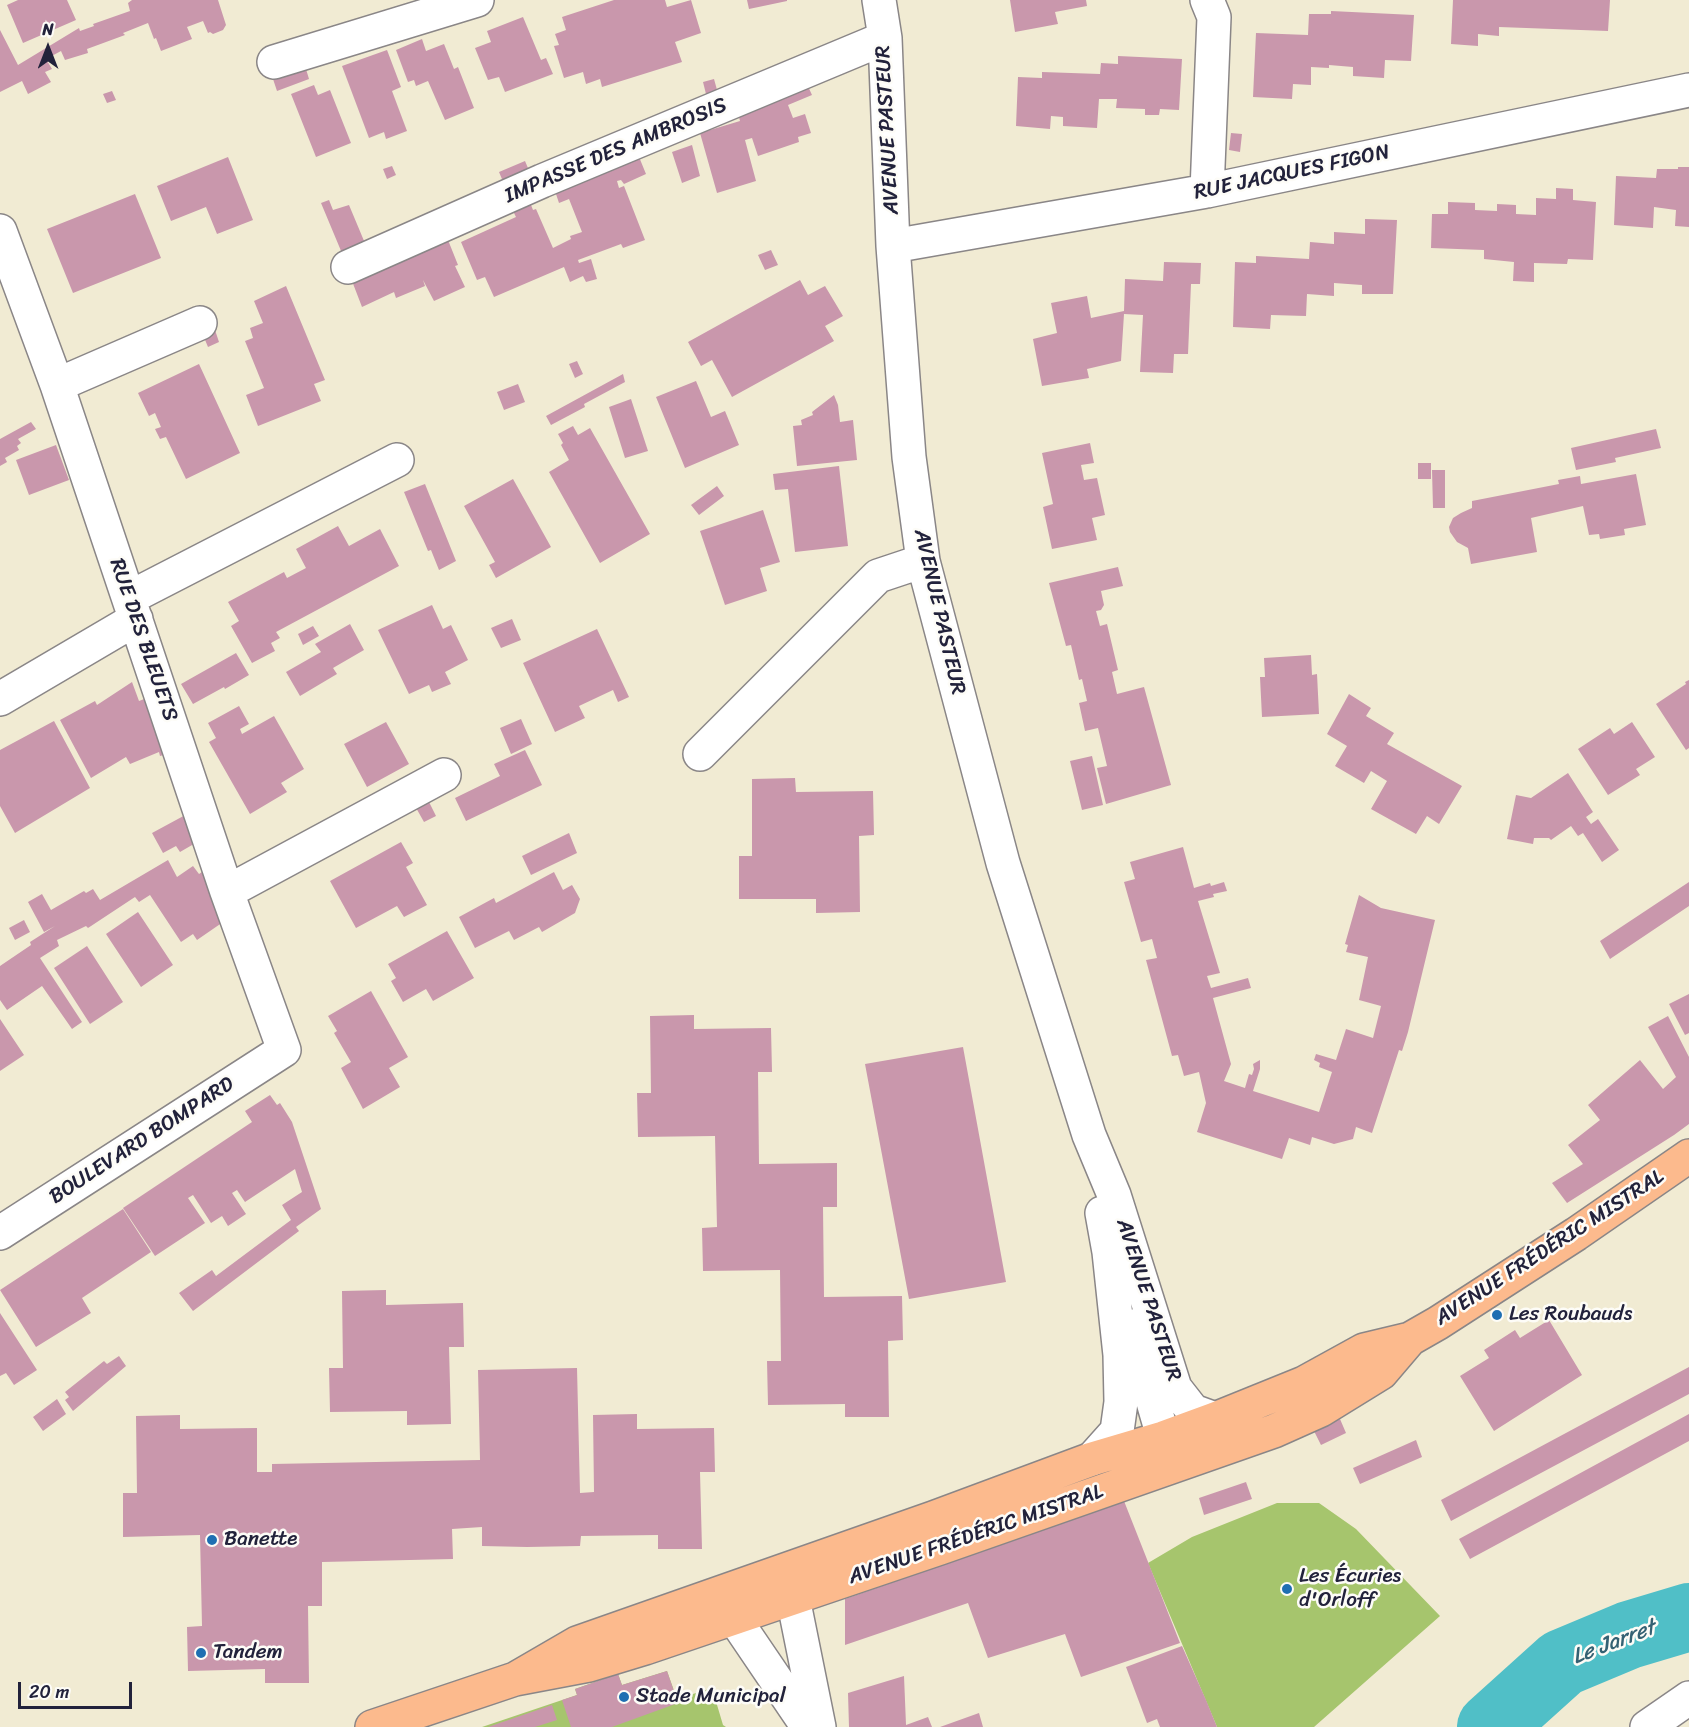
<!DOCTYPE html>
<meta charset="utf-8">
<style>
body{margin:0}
#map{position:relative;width:1689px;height:1727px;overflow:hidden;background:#f1ebd3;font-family:Sriracha,sans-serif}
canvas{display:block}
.north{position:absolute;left:18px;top:18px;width:60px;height:60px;-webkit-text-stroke:4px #fdfcf7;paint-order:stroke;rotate:0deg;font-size:16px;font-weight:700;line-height:24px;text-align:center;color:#22223b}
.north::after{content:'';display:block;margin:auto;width:21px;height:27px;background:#22223b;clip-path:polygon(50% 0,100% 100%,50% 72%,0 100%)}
.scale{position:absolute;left:18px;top:1682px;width:114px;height:27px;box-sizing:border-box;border:3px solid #22223b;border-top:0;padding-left:8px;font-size:18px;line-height:21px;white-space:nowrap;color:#22223b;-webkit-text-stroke:4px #fdfcf7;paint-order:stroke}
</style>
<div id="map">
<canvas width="1689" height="1727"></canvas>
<div class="north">N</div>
<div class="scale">20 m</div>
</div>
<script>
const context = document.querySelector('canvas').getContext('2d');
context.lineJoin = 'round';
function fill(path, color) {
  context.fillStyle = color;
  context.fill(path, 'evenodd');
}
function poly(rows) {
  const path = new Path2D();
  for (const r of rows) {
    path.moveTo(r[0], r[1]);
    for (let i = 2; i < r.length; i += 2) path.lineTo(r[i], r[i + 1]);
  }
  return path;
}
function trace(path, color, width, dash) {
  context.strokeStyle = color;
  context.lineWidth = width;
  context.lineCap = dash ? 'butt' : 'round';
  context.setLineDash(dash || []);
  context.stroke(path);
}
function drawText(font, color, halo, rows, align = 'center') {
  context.font = font + ' Sriracha,sans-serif';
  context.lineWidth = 5;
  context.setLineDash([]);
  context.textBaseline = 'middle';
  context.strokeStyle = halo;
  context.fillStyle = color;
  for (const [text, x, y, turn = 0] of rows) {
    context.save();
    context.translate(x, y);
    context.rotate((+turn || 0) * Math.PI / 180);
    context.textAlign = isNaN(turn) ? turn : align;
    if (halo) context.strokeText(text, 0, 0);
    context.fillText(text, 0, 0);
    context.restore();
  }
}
fill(poly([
 [1277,1503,1319,1503,1356,1529,1440,1616,1314,1727,1217,1727,1148,1563,1192,1537],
 [667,1671,677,1699,712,1688,723,1725,726,1727,482,1727,577,1695,575,1689,618,1674,622,1685]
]), '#a6c56d');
trace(poly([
 [1491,1727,1562,1663,1629,1635,1689,1617]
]), '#50bfc7', 68);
fill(poly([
 [18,0,67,0,76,20,23,43,7,5],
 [132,0,218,0,226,25,223,30,213,34,210,32,208,33,203,21,187,27,192,39,161,51,156,38,154,39,148,23,123,33,125,35,87,49,88,53,65,60,61,51,46,59,52,69,45,72,51,82,28,94,22,81,0,92,0,30,18,65,79,28,80,31,94,26,93,24,130,11,128,3],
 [614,0,665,0,667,7,691,0,701,33,675,42,682,62,602,87,600,79,586,84,583,72,564,78,554,46,559,45,555,34,566,30,562,17],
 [747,0,787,0,787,1,749,9],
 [1010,0,1086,0,1087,6,1055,12,1058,24,1015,32],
 [1453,0,1610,0,1608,31,1499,27,1499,36,1478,34,1478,46,1451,44],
 [1331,11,1414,15,1411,61,1385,60,1384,78,1353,76,1353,67,1329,65,1329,68,1311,67,1311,85,1293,84,1292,99,1253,97,1256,33,1308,35,1309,14,1331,14],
 [523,17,541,60,546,58,553,74,505,92,499,77,488,80,475,48,491,42,487,31],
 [422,39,426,51,444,44,454,69,458,67,474,108,445,120,428,81,416,86,414,80,408,82,396,50],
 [387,50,401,87,392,91,407,131,386,139,384,132,369,138,342,66],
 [1118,56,1182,59,1179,110,1160,109,1159,115,1145,115,1145,109,1116,108,1117,99,1099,99,1097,128,1063,126,1063,117,1051,116,1050,129,1016,126,1018,77,1042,78,1042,72,1100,74,1101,63,1118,64],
 [306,69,309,79,277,91,273,79],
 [714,79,719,97,707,98,703,82],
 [806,82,812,95,788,105,793,118,805,114,811,133,798,137,799,142,758,156,752,138,745,140,756,181,717,193,700,133,740,121,737,110],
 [314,85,318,95,330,90,351,143,316,157,291,94],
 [112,91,116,100,107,103,103,94],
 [1231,133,1242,134,1240,152,1229,150],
 [692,145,700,176,682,183,672,152],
 [637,152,646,174,624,184,621,180,617,181,619,188,624,186,645,240,623,248,621,244,578,260,579,263,591,259,597,279,586,282,583,276,570,282,564,267,494,297,485,277,477,280,461,242,516,217,511,207,529,200,533,210,536,209,553,248,571,239,570,236,582,232,569,199,559,203,554,188],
 [228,157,253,220,217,234,206,207,171,221,157,186],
 [525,161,533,180,507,191,499,172],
 [392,166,396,175,387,179,383,169],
 [1678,167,1689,167,1689,227,1675,226,1676,210,1654,207,1653,228,1614,225,1616,176,1656,178,1657,169,1678,169],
 [1556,188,1573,189,1573,200,1596,202,1593,260,1568,259,1567,264,1534,263,1534,282,1513,281,1514,262,1484,259,1484,250,1431,248,1432,214,1448,214,1448,202,1475,203,1475,210,1497,211,1497,204,1516,205,1516,214,1536,215,1536,198,1556,199],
 [135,194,161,258,73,293,47,229],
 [329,200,333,210,349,205,367,248,344,258,321,203],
 [1365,219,1397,220,1393,294,1362,294,1362,285,1334,283,1334,296,1307,294,1306,316,1271,315,1270,329,1233,327,1235,262,1256,263,1256,256,1309,259,1310,242,1334,244,1334,232,1365,234],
 [448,240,458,265,455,266,465,287,434,301,423,280,425,286,396,298,394,292,362,307,352,281],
 [771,250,778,265,765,270,758,255],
 [1164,262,1201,263,1200,284,1191,284,1188,354,1174,354,1173,373,1140,372,1143,315,1124,314,1121,361,1087,369,1089,378,1042,386,1033,339,1057,333,1051,303,1087,296,1091,318,1124,311,1125,279,1163,281],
 [800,280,808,295,825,286,843,316,825,326,834,341,732,397,712,360,701,366,688,342],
 [286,286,325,380,314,384,321,401,258,426,246,395,264,388,245,341,253,338,250,328,263,323,254,301],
 [215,330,219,342,208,347,203,335],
 [577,361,583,374,575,378,569,364],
 [199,364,240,453,186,479,166,437,160,439,155,429,161,427,155,413,149,416,138,393],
 [623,374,625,382,584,404,585,407,551,425,546,416],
 [696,381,711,417,725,411,739,445,685,468,656,397],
 [518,384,525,402,504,410,497,392],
 [834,395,838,405,840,422,853,420,857,460,797,466,793,426,802,425,801,420,813,415,812,412],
 [631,399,648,451,625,458,609,407],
 [31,422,36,429,18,439,21,443,17,446,19,450,5,458,7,462,0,466,0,439],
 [573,426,578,435,590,428,650,534,600,563,549,472,569,460,561,445,563,443,558,434],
 [1656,429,1661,448,1615,458,1616,462,1576,470,1571,448],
 [1090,443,1094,463,1081,465,1084,480,1097,478,1105,515,1092,518,1097,540,1052,549,1043,507,1053,504,1042,453],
 [56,445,69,480,29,495,16,460],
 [1418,463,1431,463,1431,479,1418,479],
 [839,466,848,546,795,552,788,489,775,490,773,474],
 [1432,470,1445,470,1445,508,1433,508],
 [1636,474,1646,525,1624,529,1625,535,1600,539,1599,534,1589,535,1583,506,1531,518,1537,552,1471,564,1468,548,1457,542,1450,532,1449,527,1453,518,1461,513,1472,508,1472,501,1559,484,1558,480,1580,476,1581,484],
 [513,479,551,547,496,578,489,565,495,562,464,506],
 [425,484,456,561,439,570,431,550,428,551,404,492],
 [717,486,724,496,699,515,691,505],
 [763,510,780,562,760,568,767,591,725,605,700,531],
 [338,526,349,546,380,529,399,566,276,632,280,638,271,643,275,651,252,663,231,626,239,621,228,602,284,572,287,578,306,568,296,549],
 [1118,567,1123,586,1101,591,1104,605,1101,610,1096,611,1100,626,1107,624,1118,670,1112,672,1117,694,1144,687,1171,785,1106,804,1097,768,1107,766,1098,728,1085,731,1079,703,1087,701,1082,679,1079,680,1071,645,1066,646,1049,583],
 [432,605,443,629,451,625,468,660,445,672,451,684,432,692,429,685,409,694,378,630],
 [512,619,521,640,501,648,491,628],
 [350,624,364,650,333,668,337,674,300,696,286,672,321,652,315,644],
 [313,626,319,636,303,645,298,634],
 [597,629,629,697,618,702,613,690,579,706,585,718,555,732,523,663],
 [236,653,249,675,225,689,224,687,193,704,181,684],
 [1311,655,1312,675,1317,674,1319,714,1262,717,1260,677,1265,677,1264,658],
 [1689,680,1689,748,1686,750,1656,704,1686,684,1685,682],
 [132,682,139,701,147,698,167,754,160,756,159,752,130,764,126,757,91,778,60,720,95,701,97,705],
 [1349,694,1371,708,1366,716,1394,733,1387,744,1462,786,1439,824,1427,816,1416,834,1371,809,1387,781,1371,771,1364,783,1335,766,1347,746,1327,734],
 [239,706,249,724,240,729,242,734,274,716,304,769,281,783,287,792,250,814,209,742,216,738,208,723],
 [521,719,532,744,511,754,500,728],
 [54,721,90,788,15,833,0,806,0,750],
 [386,722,409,764,367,787,344,744],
 [1632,722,1655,757,1636,769,1640,775,1608,795,1578,749,1610,728,1614,734],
 [525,750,542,785,466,821,455,798,500,776,494,764],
 [1092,756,1103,805,1082,810,1070,761],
 [1568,773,1593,812,1586,817,1591,824,1598,819,1619,850,1602,862,1583,833,1578,836,1571,826,1551,840,1549,838,1534,838,1533,844,1507,839,1516,795,1531,798],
 [795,778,796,792,873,791,874,835,859,836,860,912,816,913,816,899,739,899,739,856,752,856,752,779],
 [428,800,436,816,424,822,415,806],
 [189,813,199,841,180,852,176,846,163,853,152,833],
 [569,833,577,853,531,875,522,856],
 [401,842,413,863,406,867,427,905,404,917,397,906,356,928,330,881],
 [1183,847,1194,888,1210,883,1211,886,1224,882,1227,891,1213,894,1214,897,1198,901,1220,973,1207,976,1211,988,1248,978,1251,988,1213,998,1231,1064,1224,1081,1245,1088,1249,1074,1252,1075,1254,1069,1253,1064,1260,1060,1260,1069,1253,1091,1319,1112,1332,1072,1319,1067,1320,1063,1314,1060,1316,1054,1336,1060,1346,1029,1373,1038,1381,1006,1359,1000,1368,957,1346,952,1348,945,1345,944,1359,895,1381,908,1435,920,1408,1032,1402,1051,1399,1050,1372,1133,1356,1127,1353,1139,1334,1144,1312,1137,1310,1145,1289,1138,1282,1159,1197,1132,1206,1103,1199,1072,1184,1076,1178,1055,1172,1056,1146,960,1157,958,1152,939,1141,942,1124,882,1135,879,1130,862],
 [168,860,177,877,193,866,199,874,208,868,226,920,197,940,193,934,181,942,150,895,139,902,135,897,88,928,86,926,57,940,59,946,40,958,82,1022,72,1029,42,986,7,1010,0,1000,0,966,31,945,30,942,55,926,44,932,28,902,42,894,51,910,84,891,86,893,93,889,100,900],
 [554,872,563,890,572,885,580,899,575,913,542,932,539,927,514,940,509,931,475,948,459,917,494,898,496,903],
 [1689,882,1689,906,1610,959,1600,941],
 [138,912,173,965,141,987,106,934],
 [24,920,30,932,15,940,9,928],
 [447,931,474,978,433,1001,426,989,403,1002,391,981,396,978,388,964],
 [87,946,123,1002,90,1024,54,968],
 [371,991,408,1057,389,1068,400,1087,363,1109,341,1068,351,1062,334,1033,337,1031,328,1016],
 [1689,994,1689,1033,1685,1035,1669,1004],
 [694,1015,694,1029,771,1028,772,1072,758,1072,759,1164,837,1163,837,1207,823,1207,824,1297,902,1296,903,1340,888,1341,889,1417,845,1417,845,1404,768,1405,767,1361,781,1361,780,1270,703,1271,702,1228,717,1227,715,1136,638,1137,637,1093,651,1093,650,1016],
 [1668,1016,1689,1057,1689,1124,1674,1135,1567,1203,1552,1183,1583,1164,1568,1145,1600,1120,1588,1105,1640,1060,1663,1089,1676,1077,1648,1027],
 [0,1019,24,1055,0,1071],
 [963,1047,1006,1282,909,1299,865,1064],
 [270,1095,277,1105,280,1103,292,1122,321,1209,296,1227,299,1231,193,1311,179,1293,212,1270,216,1276,291,1220,282,1205,302,1192,295,1169,245,1202,237,1190,232,1193,246,1214,228,1226,222,1216,211,1223,193,1195,188,1198,205,1223,155,1256,123,1208,252,1122,245,1111],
 [123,1209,151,1252,82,1298,91,1313,36,1347,0,1290],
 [386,1290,386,1305,463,1303,464,1347,449,1347,451,1424,407,1425,407,1411,330,1412,329,1368,343,1368,342,1291],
 [0,1313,37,1370,14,1385,6,1373,0,1376],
 [1549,1320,1582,1375,1494,1431,1460,1376,1489,1358,1484,1350,1515,1330,1520,1338],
 [119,1356,126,1366,73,1411,65,1400,69,1397,65,1392,104,1361,107,1364],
 [1689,1367,1689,1394,1451,1521,1441,1500],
 [577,1368,580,1493,594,1492,593,1415,637,1414,637,1429,714,1428,715,1472,700,1472,702,1549,658,1549,658,1535,581,1536,580,1546,527,1547,482,1546,482,1527,452,1529,453,1559,322,1562,322,1606,308,1606,309,1683,265,1683,265,1669,188,1671,187,1627,202,1626,200,1535,123,1537,123,1493,137,1493,136,1416,180,1415,180,1429,257,1428,257,1472,272,1472,272,1464,480,1460,478,1370],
 [57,1399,66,1414,43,1431,33,1417],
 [1689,1414,1689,1441,1470,1559,1459,1539],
 [1340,1419,1346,1433,1321,1445,1314,1431],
 [1416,1440,1422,1457,1360,1484,1353,1468],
 [1246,1482,1252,1499,1204,1515,1199,1498],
 [1124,1501,1180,1643,1081,1677,1065,1634,988,1658,968,1603,845,1645,845,1599],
 [1182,1646,1206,1700,1217,1727,1160,1727,1157,1719,1147,1723,1126,1667],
 [667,1671,678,1703,612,1727,571,1727,562,1700,577,1695,575,1689,618,1674,622,1685],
 [904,1676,906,1725,928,1717,932,1727,849,1727,848,1693],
 [552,1705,557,1720,535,1727,488,1727],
 [979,1713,983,1727,940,1727]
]), '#c997ac');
const minor = poly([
 [879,0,885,38,893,246,909,457,923,561,1003,863,1089,1135,1114,1195,1175,1388,1193,1411,1215,1419,1221,1439],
 [274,62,477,0],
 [1207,191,1214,17,1207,0],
 [0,231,57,385,227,892,284,1050,0,1233],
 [893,246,1207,191,1689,90],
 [348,267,542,181,885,38],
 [57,385,200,323],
 [129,598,397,460],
 [0,699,136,619],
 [700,754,878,576,923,561],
 [227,892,444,775],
 [1131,1326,1171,1464],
 [1092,1459,1117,1431,1121,1402,1120,1355,1109,1252,1102,1213],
 [785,1571,793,1598,819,1727],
 [719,1594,734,1618,808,1727],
 [1647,1727,1689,1698]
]);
const major = poly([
 [515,1679,577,1643,933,1518,1092,1459,1163,1438,1215,1419,1304,1383,1364,1350,1410,1339,1438,1323,1576,1234,1689,1156],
 [372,1727,515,1679,589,1665,645,1648,940,1548,1274,1431,1321,1410,1381,1373,1410,1339]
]);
trace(minor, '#8a8687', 36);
trace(major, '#8a8687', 36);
trace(minor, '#fff', 33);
trace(major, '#fcba8d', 33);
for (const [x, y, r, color] of [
 [1497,1315,6,"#1f6fb2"],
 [212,1540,6,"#1f6fb2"],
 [1287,1589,6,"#1f6fb2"],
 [201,1653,6,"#1f6fb2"],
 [624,1697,6,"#1f6fb2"]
]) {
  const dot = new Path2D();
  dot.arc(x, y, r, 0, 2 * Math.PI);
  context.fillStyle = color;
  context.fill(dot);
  trace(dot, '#fdfcf7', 2);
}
drawText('21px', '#22223b', '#fdfcf7', [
 ["AVENUE PASTEUR",888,130,-93],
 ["IMPASSE DES AMBROSIS",616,151,-23],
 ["RUE JACQUES FIGON",1292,173,-12],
 ["AVENUE PASTEUR",939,612,77],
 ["RUE DES BLEUETS",143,640,71],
 ["BOULEVARD BOMPARD",142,1141,-33],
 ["AVENUE FRÉDÉRIC MISTRAL",1550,1248,-33],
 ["AVENUE PASTEUR",1148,1300,72],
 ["AVENUE FRÉDÉRIC MISTRAL",976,1535,-19]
]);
drawText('21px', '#22223b', '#fdfcf7', [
 ["Les Roubauds",1509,1315],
 ["Banette",224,1540],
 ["Les Écuries",1299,1577],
 ["d'Orloff",1299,1601],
 ["Tandem",213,1653],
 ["Stade Municipal",636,1697]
], 'left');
drawText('italic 22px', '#346173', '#fdfcf7', [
 ["Le Jarret",1614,1643,-21]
]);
</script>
